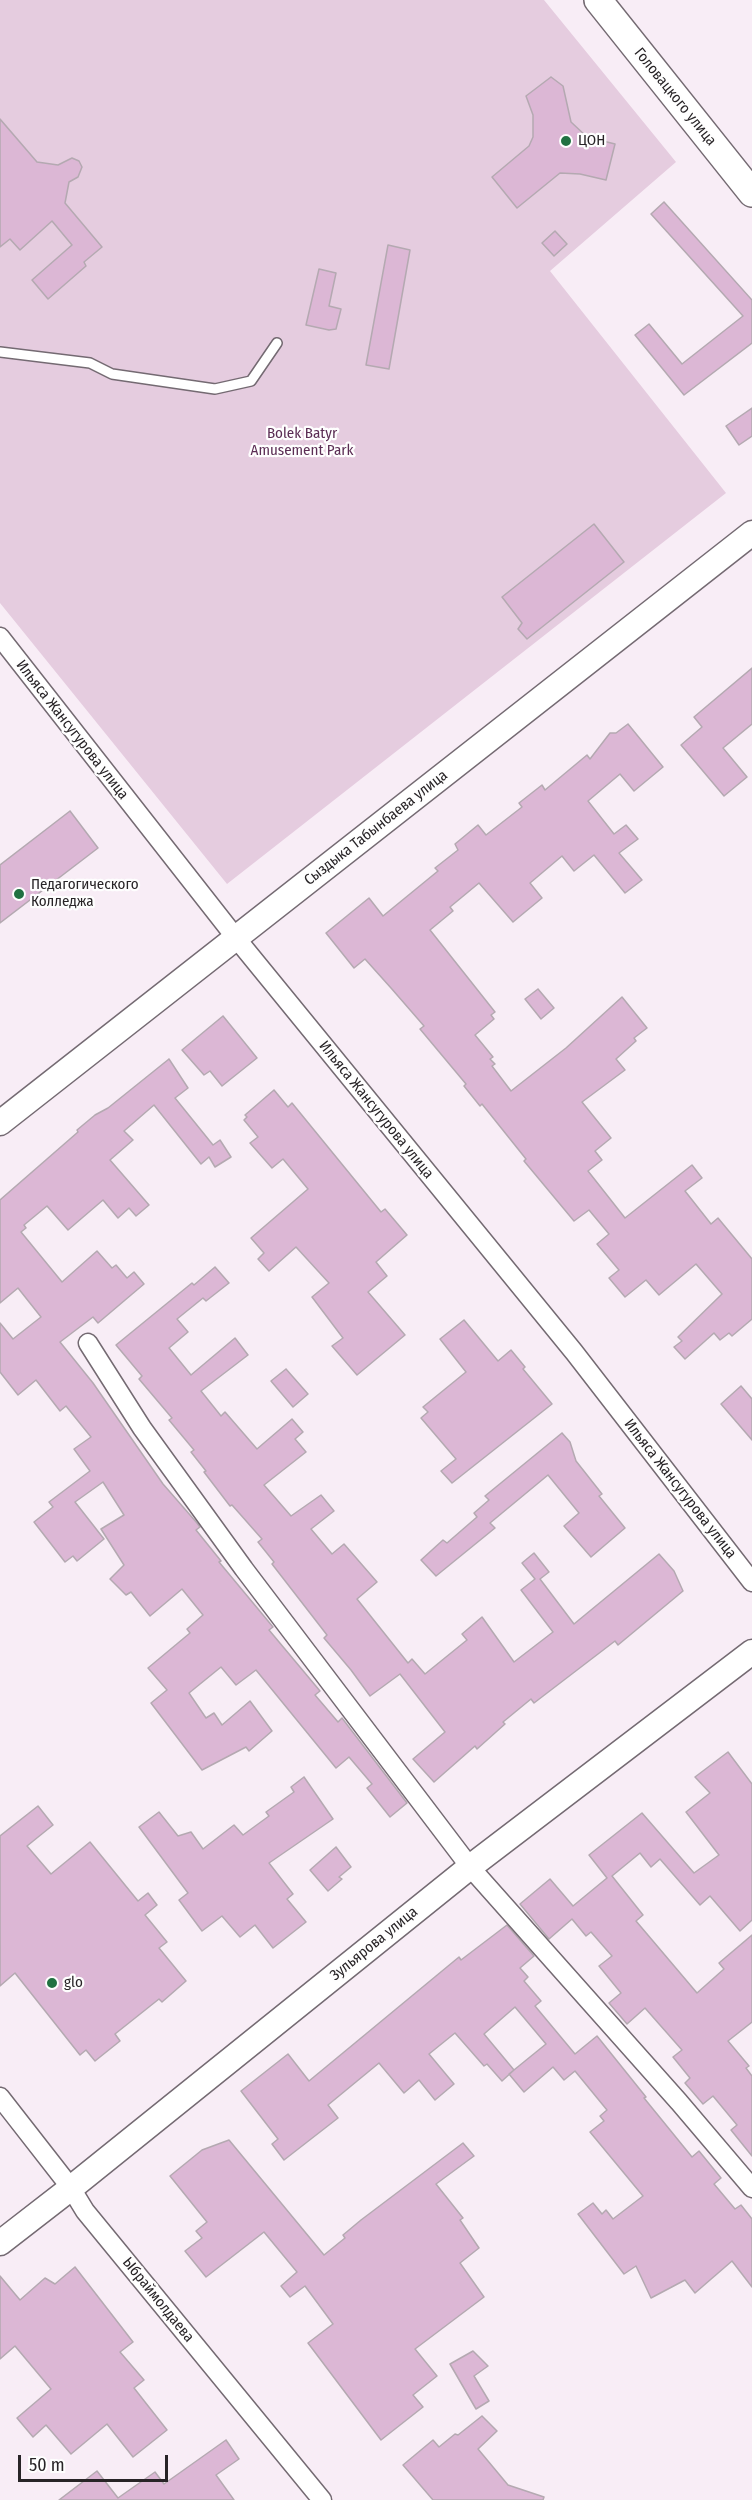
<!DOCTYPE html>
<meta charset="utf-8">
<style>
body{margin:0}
#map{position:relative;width:752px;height:2500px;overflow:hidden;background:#f8edf6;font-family:"Fira Sans Condensed",sans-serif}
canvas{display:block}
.scale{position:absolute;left:18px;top:2455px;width:150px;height:27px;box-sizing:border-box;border:3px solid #282427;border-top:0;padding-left:8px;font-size:18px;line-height:21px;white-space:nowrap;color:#282427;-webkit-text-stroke:4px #fefefe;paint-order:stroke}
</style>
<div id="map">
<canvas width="752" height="2500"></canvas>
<div class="scale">50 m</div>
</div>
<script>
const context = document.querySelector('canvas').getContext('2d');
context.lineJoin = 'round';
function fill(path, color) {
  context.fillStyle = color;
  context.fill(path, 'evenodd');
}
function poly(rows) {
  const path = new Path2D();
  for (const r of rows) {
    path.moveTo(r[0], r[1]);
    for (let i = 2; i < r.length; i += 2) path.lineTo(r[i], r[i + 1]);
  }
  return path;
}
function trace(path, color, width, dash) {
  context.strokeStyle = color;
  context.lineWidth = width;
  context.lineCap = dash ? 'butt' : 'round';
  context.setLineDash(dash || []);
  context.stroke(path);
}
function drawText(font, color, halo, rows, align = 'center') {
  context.font = font + ' "Fira Sans Condensed",sans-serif';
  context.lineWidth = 4.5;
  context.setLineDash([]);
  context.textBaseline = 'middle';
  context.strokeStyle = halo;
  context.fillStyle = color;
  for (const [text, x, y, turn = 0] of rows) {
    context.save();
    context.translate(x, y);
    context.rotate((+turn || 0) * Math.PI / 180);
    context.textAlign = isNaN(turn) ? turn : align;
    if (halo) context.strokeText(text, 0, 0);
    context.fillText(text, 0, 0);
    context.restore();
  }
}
fill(poly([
 [0,0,544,0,676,162,550,271,726,493,227,884,0,603]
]), '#e5ccdf');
const building = poly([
 [551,77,563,86,571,122,587,137,615,144,606,180,580,174,560,173,517,208,492,177,529,146,533,137,533,115,526,96,551,77],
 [0,119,37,162,58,165,72,158,79,161,82,167,78,177,69,182,65,203,102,247,84,262,86,266,48,299,32,280,72,245,52,221,20,250,10,239,0,247,0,119],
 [664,202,752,300,752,343,684,395,635,335,649,324,682,364,743,316,651,214,664,202],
 [555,231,567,244,554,256,542,243,555,231],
 [388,245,410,250,389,369,366,365,388,245],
 [319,269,336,273,329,306,341,309,336,329,329,330,306,325,319,269],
 [752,408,752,436,739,445,726,426,752,408],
 [594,524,624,562,527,639,518,629,522,623,502,597,594,524],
 [752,668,752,724,723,748,747,777,724,796,681,745,702,727,694,717,752,668],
 [628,724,663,767,634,791,620,774,588,801,614,834,626,825,638,839,619,853,642,880,625,893,594,855,574,871,562,856,530,883,542,898,513,922,479,883,450,907,453,911,430,930,495,1012,491,1015,494,1019,475,1035,493,1057,490,1059,495,1064,492,1066,511,1091,566,1048,622,997,647,1028,634,1038,636,1041,616,1059,625,1070,582,1102,611,1138,595,1151,602,1160,588,1171,625,1218,692,1165,702,1178,685,1191,711,1224,718,1218,752,1259,752,1319,732,1336,729,1333,720,1340,714,1333,685,1359,674,1347,682,1341,678,1337,722,1294,696,1264,659,1295,646,1280,625,1297,609,1278,619,1270,597,1244,609,1234,589,1210,574,1221,524,1161,526,1159,482,1104,480,1106,464,1086,466,1084,420,1029,424,1026,391,988,365,959,354,968,326,933,369,898,383,916,438,871,435,868,458,850,455,844,478,825,486,835,522,807,519,803,542,785,545,790,587,755,590,759,610,733,616,733,628,724],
 [70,811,98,848,0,923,0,865,70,811],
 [538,989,554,1008,541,1019,525,999,538,989],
 [223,1016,257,1058,222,1086,210,1071,204,1075,182,1050,223,1016],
 [169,1059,188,1088,175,1098,213,1145,220,1140,231,1157,215,1167,209,1157,201,1164,154,1105,124,1131,133,1140,110,1160,149,1205,136,1216,129,1208,118,1218,103,1200,68,1230,47,1206,24,1225,26,1228,21,1232,62,1282,97,1251,112,1268,116,1265,127,1278,134,1272,144,1284,98,1323,93,1317,60,1342,93,1383,163,1484,197,1523,200,1527,196,1530,221,1561,219,1562,273,1627,269,1630,320,1691,315,1695,338,1722,342,1718,407,1803,390,1817,367,1788,372,1784,349,1757,336,1768,256,1670,236,1685,221,1667,189,1693,206,1718,214,1713,222,1725,250,1701,272,1731,249,1751,246,1747,202,1770,151,1703,167,1690,148,1668,190,1633,187,1629,203,1615,182,1589,150,1616,131,1592,126,1595,110,1579,124,1565,101,1529,124,1515,103,1482,75,1502,104,1539,77,1561,73,1556,65,1562,34,1522,53,1507,49,1502,90,1471,74,1449,91,1437,66,1406,60,1411,36,1380,18,1395,0,1372,0,1323,13,1339,41,1317,18,1288,0,1303,0,1200,78,1132,77,1130,95,1115,108,1108,169,1059],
 [274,1090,288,1107,292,1103,381,1212,385,1209,407,1235,376,1262,387,1276,368,1292,405,1335,357,1375,332,1346,343,1338,312,1297,329,1283,296,1247,269,1271,258,1259,264,1253,251,1238,308,1189,283,1159,272,1168,250,1143,258,1137,244,1120,247,1117,245,1115,274,1090],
 [215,1267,229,1283,206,1301,203,1298,177,1319,188,1332,169,1348,191,1375,235,1338,248,1355,201,1391,221,1416,225,1412,257,1449,292,1419,303,1432,295,1439,306,1452,264,1485,291,1516,321,1495,334,1511,311,1529,332,1554,344,1544,377,1582,357,1599,408,1663,412,1659,425,1674,467,1640,462,1634,482,1617,514,1662,553,1632,521,1590,535,1579,522,1563,534,1553,549,1572,540,1579,574,1624,659,1554,674,1571,683,1591,618,1645,615,1641,534,1703,531,1699,503,1722,505,1724,477,1749,475,1746,434,1782,413,1759,445,1732,400,1674,370,1696,351,1670,324,1638,327,1635,272,1564,274,1562,258,1542,262,1539,232,1505,230,1506,204,1472,206,1471,191,1452,194,1450,169,1420,172,1418,139,1379,142,1376,116,1345,192,1283,194,1285,215,1267],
 [464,1320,498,1361,511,1350,525,1367,523,1369,552,1404,452,1483,441,1471,456,1459,421,1418,428,1412,423,1407,466,1372,440,1339,464,1320],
 [286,1369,308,1394,293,1407,271,1381,286,1369],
 [741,1386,752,1399,752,1440,721,1404,741,1386],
 [562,1433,570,1442,576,1461,602,1494,599,1496,625,1528,591,1557,564,1526,579,1513,548,1475,490,1523,495,1528,436,1576,421,1560,443,1540,447,1543,477,1517,474,1513,489,1500,485,1496,562,1433],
 [728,1752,752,1784,752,1920,740,1931,710,1896,700,1905,660,1859,651,1867,640,1853,612,1876,643,1915,636,1921,697,1993,724,1969,719,1963,752,1935,752,2022,728,2041,749,2066,746,2068,752,2076,752,2156,731,2130,737,2125,713,2096,703,2104,685,2083,690,2078,673,2057,682,2050,645,2008,627,2024,609,2003,621,1993,599,1966,612,1956,591,1932,586,1936,572,1919,549,1939,520,1904,550,1879,573,1906,607,1878,589,1855,642,1813,694,1873,719,1855,686,1812,710,1793,695,1777,728,1752],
 [304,1777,333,1819,269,1863,293,1894,287,1899,306,1922,273,1948,255,1925,240,1937,222,1916,202,1931,179,1900,188,1893,139,1827,159,1812,178,1836,191,1832,203,1849,234,1825,243,1835,269,1816,266,1812,294,1792,291,1787,304,1777],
 [38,1806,53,1825,27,1846,51,1874,90,1842,138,1901,148,1893,157,1905,145,1915,167,1942,159,1948,186,1981,162,2002,159,1999,115,2034,120,2041,95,2061,86,2050,80,2055,15,1973,0,1986,0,1836,38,1806],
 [336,1847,351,1867,339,1877,342,1879,328,1891,310,1870,336,1847],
 [507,1925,534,1956,520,1968,528,1977,524,1981,541,2001,535,2006,575,2054,597,2036,646,2097,644,2098,692,2157,699,2151,721,2178,714,2184,735,2209,741,2205,752,2219,752,2287,732,2261,695,2293,685,2280,651,2298,636,2266,624,2274,578,2214,593,2203,602,2214,606,2210,613,2219,643,2196,590,2132,604,2121,600,2116,607,2110,575,2071,564,2080,553,2067,524,2092,509,2074,546,2044,515,2007,484,2034,514,2070,502,2081,487,2064,484,2066,455,2033,429,2054,454,2084,435,2100,419,2080,404,2093,379,2063,328,2105,338,2118,284,2160,272,2144,278,2139,241,2091,288,2054,309,2081,459,1957,461,1960,507,1925],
 [229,2140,324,2255,345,2238,343,2235,361,2220,463,2143,474,2156,436,2184,463,2218,460,2220,479,2248,460,2263,484,2297,415,2349,437,2376,413,2395,423,2407,381,2440,308,2343,333,2324,305,2286,290,2297,281,2286,297,2272,264,2232,206,2277,185,2251,202,2238,196,2231,207,2222,170,2176,202,2150,229,2140],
 [75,2267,133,2342,120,2352,144,2380,134,2388,167,2430,133,2457,107,2424,71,2454,46,2425,33,2437,17,2418,51,2389,15,2346,0,2359,0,2276,20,2300,45,2278,55,2284,75,2267],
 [473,2351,488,2366,474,2376,489,2401,476,2409,450,2364,473,2351],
 [482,2416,497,2431,478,2449,508,2485,544,2497,543,2500,433,2500,403,2465,433,2440,439,2447,455,2434,458,2435,482,2416],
 [226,2440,239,2459,216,2475,234,2500,59,2500,97,2471,118,2498,155,2472,164,2484,226,2440]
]);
fill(building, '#dcb7d5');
trace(building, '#b4a9b1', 1.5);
const service = poly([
 [0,352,90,363,112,374,215,389,251,381,277,343]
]);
const minor = poly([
 [0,637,236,938,574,1352,752,1582],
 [88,1343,142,1428,244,1569,470,1867,679,2102,752,2188],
 [0,2097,71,2188,85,2211,322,2500]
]);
const tertiary = poly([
 [0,1123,752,533],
 [0,2243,71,2188,470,1867,752,1652]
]);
const secondary = poly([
 [598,0,752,193]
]);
trace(service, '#746a72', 12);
trace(minor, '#746a72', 21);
trace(tertiary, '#746a72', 27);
trace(secondary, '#746a72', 30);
trace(service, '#fff', 9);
trace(minor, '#fff', 18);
trace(tertiary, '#fff', 24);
trace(secondary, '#fff', 27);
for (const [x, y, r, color] of [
 [566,141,6,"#217142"],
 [19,894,6,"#217142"],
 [52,1983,6,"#217142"]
]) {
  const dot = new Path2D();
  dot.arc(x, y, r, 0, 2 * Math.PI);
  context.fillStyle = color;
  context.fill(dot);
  trace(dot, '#fefefe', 2);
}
drawText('15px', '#282427', '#fefefe', [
 ["Головацкого улица",675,97,51],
 ["Ильяса Жансугурова улица",72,730,52],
 ["Сыздыка Табынбаева улица",376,828,-38],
 ["Ильяса Жансугурова улица",376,1110,51],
 ["Ильяса Жансугурова улица",680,1489,52],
 ["Зульярова улица",374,1944,-39],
 ["Ыбраймолдаева",158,2300,51]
]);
drawText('15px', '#282427', '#fefefe', [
 ["ЦОН",578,141],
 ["Педагогического",31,885],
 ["Колледжа",31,902],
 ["glo",64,1983]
], 'left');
drawText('15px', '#5b2d54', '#fefefe', [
 ["Bolek Batyr",302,434],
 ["Amusement Park",302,451]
]);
</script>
